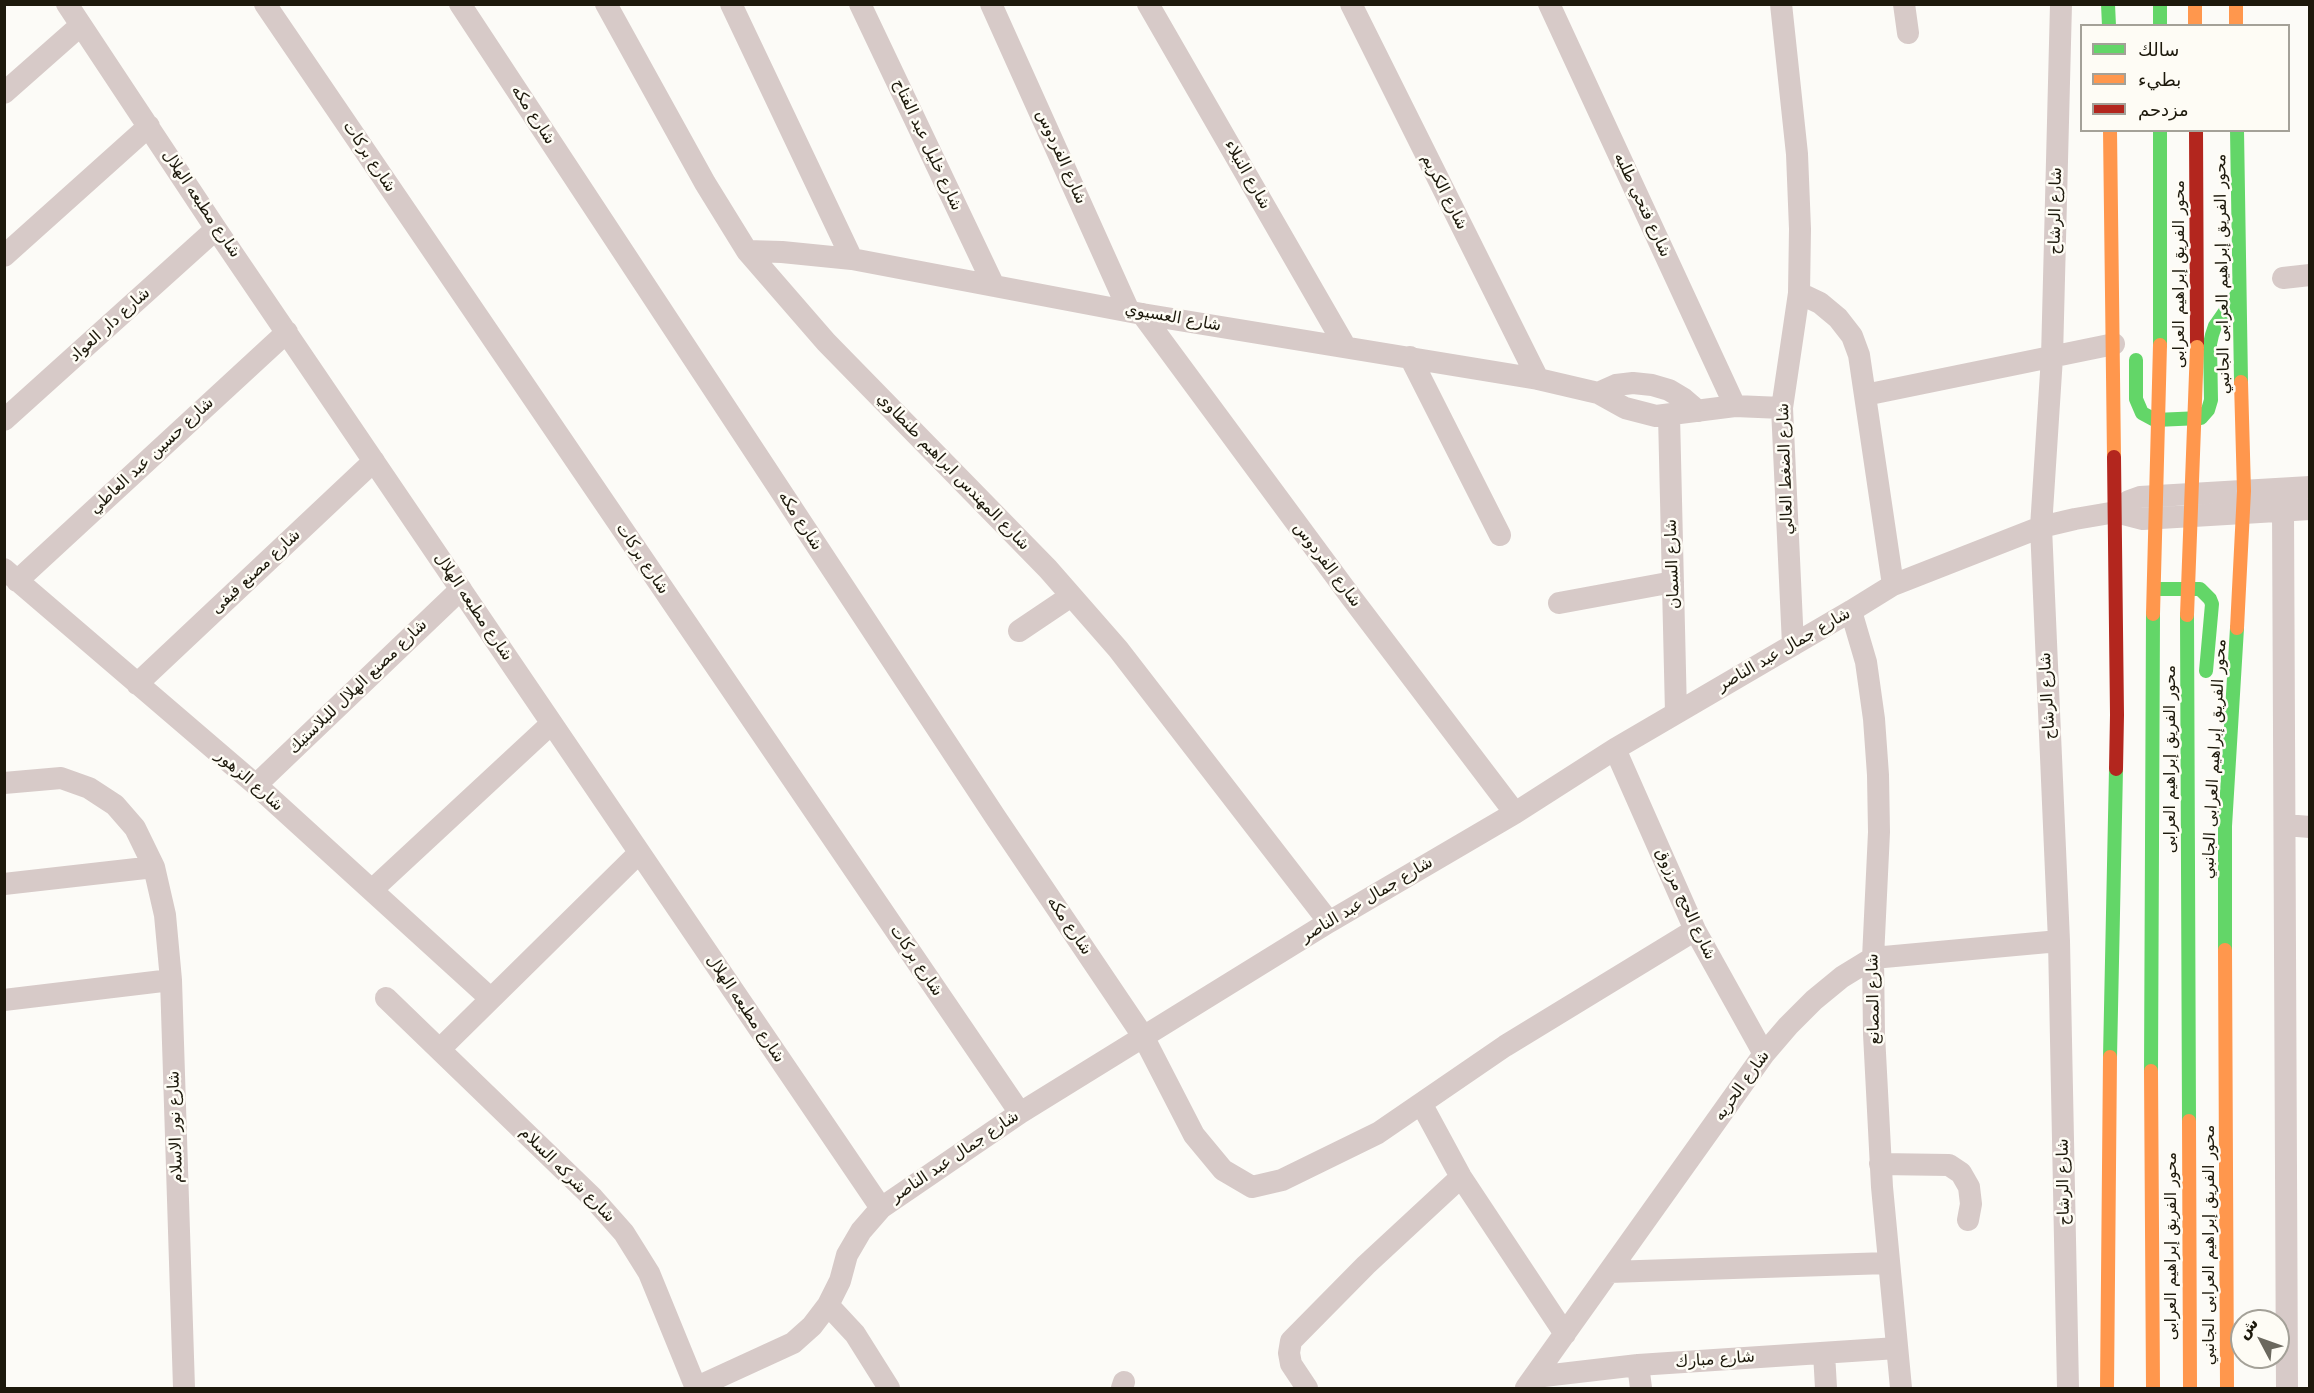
<!DOCTYPE html>
<meta charset="utf-8">
<style>
body{margin:0}
#map{position:relative;width:2314px;height:1393px;overflow:hidden;background:#fcfbf7;font-family:"DejaVu Sans","Noto Sans Arabic",sans-serif}
canvas{display:block}
.frame{position:absolute;inset:0;border:6px solid #1d190c;pointer-events:none}
.legend{position:absolute;left:2080px;top:24px;width:210px;height:108px;box-sizing:border-box;background:#fefcf5;border:2px solid #a4a198;margin:0;padding:8px 10px;list-style:none;font-size:18px;color:#1d190c}
.legend li{display:flex;align-items:center;gap:12px;height:30px}
.legend b{width:30px;border:2px solid #a4a198}
.north{position:absolute;left:2230px;top:1309px;width:60px;height:60px;box-sizing:border-box;background:#fefcf5;border:2px solid #a4a198;border-radius:50%;rotate:311deg;font-size:16px;font-weight:700;line-height:24px;text-align:center;color:#1d190c}
.north::after{content:'';display:block;margin:auto;width:21px;height:27px;background:#6b685e;clip-path:polygon(50% 0,100% 100%,50% 72%,0 100%)}
</style>
<div id="map">
<canvas width="2314" height="1393"></canvas>
<div class="frame"></div>
<ul class="legend">
<li><b style="height:8px;background:#63d668"></b>سالك</li>
<li><b style="height:8px;background:#ff974d"></b>بطيء</li>
<li><b style="height:8px;background:#b3261e"></b>مزدحم</li>
</ul>
<div class="north">ش</div>
</div>
<script>
const context = document.querySelector('canvas').getContext('2d');
context.lineJoin = 'round';
function poly(rows) {
  const path = new Path2D();
  for (const r of rows) {
    path.moveTo(r[0], r[1]);
    for (let i = 2; i < r.length; i += 2) path.lineTo(r[i], r[i + 1]);
  }
  return path;
}
function trace(path, color, width, dash) {
  context.strokeStyle = color;
  context.lineWidth = width;
  context.lineCap = dash ? 'butt' : 'round';
  context.setLineDash(dash || []);
  context.stroke(path);
}
function drawText(font, color, halo, rows, align = 'center') {
  context.font = font + ' "DejaVu Sans","Noto Sans Arabic",sans-serif';
  context.lineWidth = 5;
  context.setLineDash([]);
  context.textBaseline = 'middle';
  context.strokeStyle = halo;
  context.fillStyle = color;
  for (const [text, x, y, turn = 0] of rows) {
    context.save();
    context.translate(x, y);
    context.rotate((+turn || 0) * Math.PI / 180);
    context.textAlign = isNaN(turn) ? turn : align;
    if (halo) context.strokeText(text, 0, 0);
    context.fillText(text, 0, 0);
    context.restore();
  }
}
trace(poly([
 [67,4,216,229,881,1208],
 [265,4,1020,1113],
 [460,4,996,818,1143,1036,1194,1135,1223,1170,1252,1187,1282,1180,1378,1133,1505,1046,1695,930],
 [606,4,705,183,747,251,826,342,1048,569,1118,649,1329,922],
 [731,4,852,259],
 [860,4,994,286],
 [991,4,1129,311],
 [1148,4,1345,346],
 [1351,4,1538,379],
 [1549,4,1735,406],
 [1781,4,1797,154,1800,229,1799,293,1782,408,1793,645],
 [1904,4,1908,33],
 [2061,4,2052,357,2041,527,2059,941,2068,1388],
 [4,93,81,25],
 [747,251,782,252,852,259,1142,314,1538,379,1598,393,1625,408,1656,416,1735,406,1782,408],
 [4,256,149,126],
 [2283,278,2310,275],
 [1799,293,1820,303,1838,318,1852,336,1859,355,1893,585],
 [1142,314,1351,597,1515,813],
 [1410,357,1500,535],
 [1598,393,1616,385,1633,383,1652,385,1669,390,1684,399,1698,411],
 [1865,395,2114,344],
 [1669,415,1676,713],
 [4,420,216,229],
 [2283,511,2287,1388],
 [2116,512,2129,501,2140,497,2310,487],
 [4,569,256,785,490,998],
 [17,581,287,332],
 [1559,603,1673,582],
 [1851,611,1866,662,1874,719,1878,775,1879,832,1873,958,1874,1034,1882,1187,1901,1388],
 [1019,631,1071,596],
 [137,684,374,461],
 [1615,749,1695,930,1764,1054],
 [4,783,61,778,89,788,115,805,135,828,154,867,165,915,171,980,184,1388],
 [256,785,461,589],
 [2285,825,2310,827],
 [4,884,154,867],
 [372,890,551,724],
 [386,998,593,1198,624,1233,649,1273,696,1388],
 [4,1000,171,980],
 [440,1049,639,853],
 [1422,1105,1461,1177,1565,1334],
 [1880,1164,1949,1165,1961,1173,1969,1187,1971,1204,1968,1220],
 [1609,1272,1888,1263],
 [828,1305,855,1334,889,1388],
 [1824,1353,1826,1388],
 [1638,1365,1641,1388],
 [1536,1387,1535,1377,1638,1365,1897,1348],
 [695,1388,793,1343,812,1326,828,1305,840,1281,847,1255,861,1231,881,1208,1020,1113,1329,922,1515,813,1615,749,1851,611,1893,585,2041,527,2075,519,2116,512,2143,519,2310,509],
 [1122,1388,1124,1382],
 [1307,1388,1291,1364,1289,1353,1291,1341,1366,1265,1461,1177],
 [1526,1388,1764,1054,1788,1026,1814,1000,1842,977,1873,958,2059,941]
]), '#d7cac8', 22);
trace(poly([
 [2108,4,2109,26],
 [2160,4,2160,26],
 [2160,130,2160,345],
 [2237,130,2241,382],
 [2136,360,2136,399,2142,413,2155,420,2201,418,2208,410,2211,400,2210,344,2212,335,2215,326,2238,293],
 [2159,589,2200,589,2210,599,2212,604,2206,671],
 [2187,615,2189,1121],
 [2225,950,2225,826,2237,628],
 [2110,1057,2116,769],
 [2151,1071,2153,614]
]), '#63d668', 14);
trace(poly([
 [2195,4,2195,26],
 [2236,4,2236,26],
 [2110,130,2114,457],
 [2237,628,2244,491,2241,382],
 [2225,950,2227,1388],
 [2151,1071,2153,1388],
 [2189,1121,2190,1388],
 [2107,1388,2110,1057]
]), '#ff974d', 14);
trace(poly([
 [2196,130,2197,347],
 [2114,457,2117,715,2116,769]
]), '#b3261e', 14);
trace(poly([
 [2153,614,2160,345],
 [2187,615,2197,347]
]), '#ff974d', 14);
drawText('16px', '#1d190c', '#fefcf5', [
 ["شارع مكه",533,115,57],
 ["شارع خليل عبد الفتاح",927,145,65],
 ["شارع بركات",369,157,56],
 ["شارع الفردوس",1061,157,66],
 ["شارع النبلاء",1247,175,60],
 ["شارع الكريم",1444,192,63],
 ["شارع مطبعه الهلال",201,204,56],
 ["شارع فتحي طلبه",1642,205,65],
 ["شارع الرشاح",2056,211,-89],
 ["محور الفريق إبراهيم العرابى",2180,274,-90],
 ["محور الفريق إبراهيم العرابى الجانبي",2223,274,-91],
 ["شارع العسيوي",1173,318,10],
 ["شارع دار العواد",110,325,-42],
 ["شارع حسين عبد العاطي",152,456,-43],
 ["شارع الضغط العالي",1786,469,-92],
 ["شارع المهندس ابراهيم طنطاوي",953,472,46],
 ["شارع مكه",800,521,57],
 ["شارع بركات",642,559,56],
 ["شارع السمان",1673,564,-92],
 ["شارع الفردوس",1327,565,53],
 ["شارع مصنع فيفى",256,572,-43],
 ["شارع مطبعه الهلال",473,607,56],
 ["شارع جمال عبد الناصر",1784,650,-30],
 ["شارع مصنع الهلال للبلاستيك",358,687,-44],
 ["شارع الرشاح",2048,696,-93],
 ["محور الفريق إبراهيم العرابى",2171,759,-90],
 ["محور الفريق إبراهيم العرابى الجانبي",2215,759,-87],
 ["شارع الزهور",249,781,41],
 ["شارع جمال عبد الناصر",1367,900,-31],
 ["شارع الحج مرزوق",1685,904,65],
 ["شارع مكه",1069,926,56],
 ["شارع بركات",916,961,56],
 ["شارع المصانع",1874,999,-91],
 ["شارع مطبعه الهلال",745,1009,56],
 ["شارع الحريه",1742,1086,-54],
 ["شارع نور الاسلام",176,1127,-92],
 ["شارع جمال عبد الناصر",955,1157,-34],
 ["شارع شركه السلام",567,1175,45],
 ["شارع الرشاح",2064,1182,-91],
 ["محور الفريق إبراهيم العرابى الجانبي",2210,1245,-90],
 ["محور الفريق إبراهيم العرابى",2172,1246,-90],
 ["شارع مبارك",1715,1360,-4]
]);
</script>
